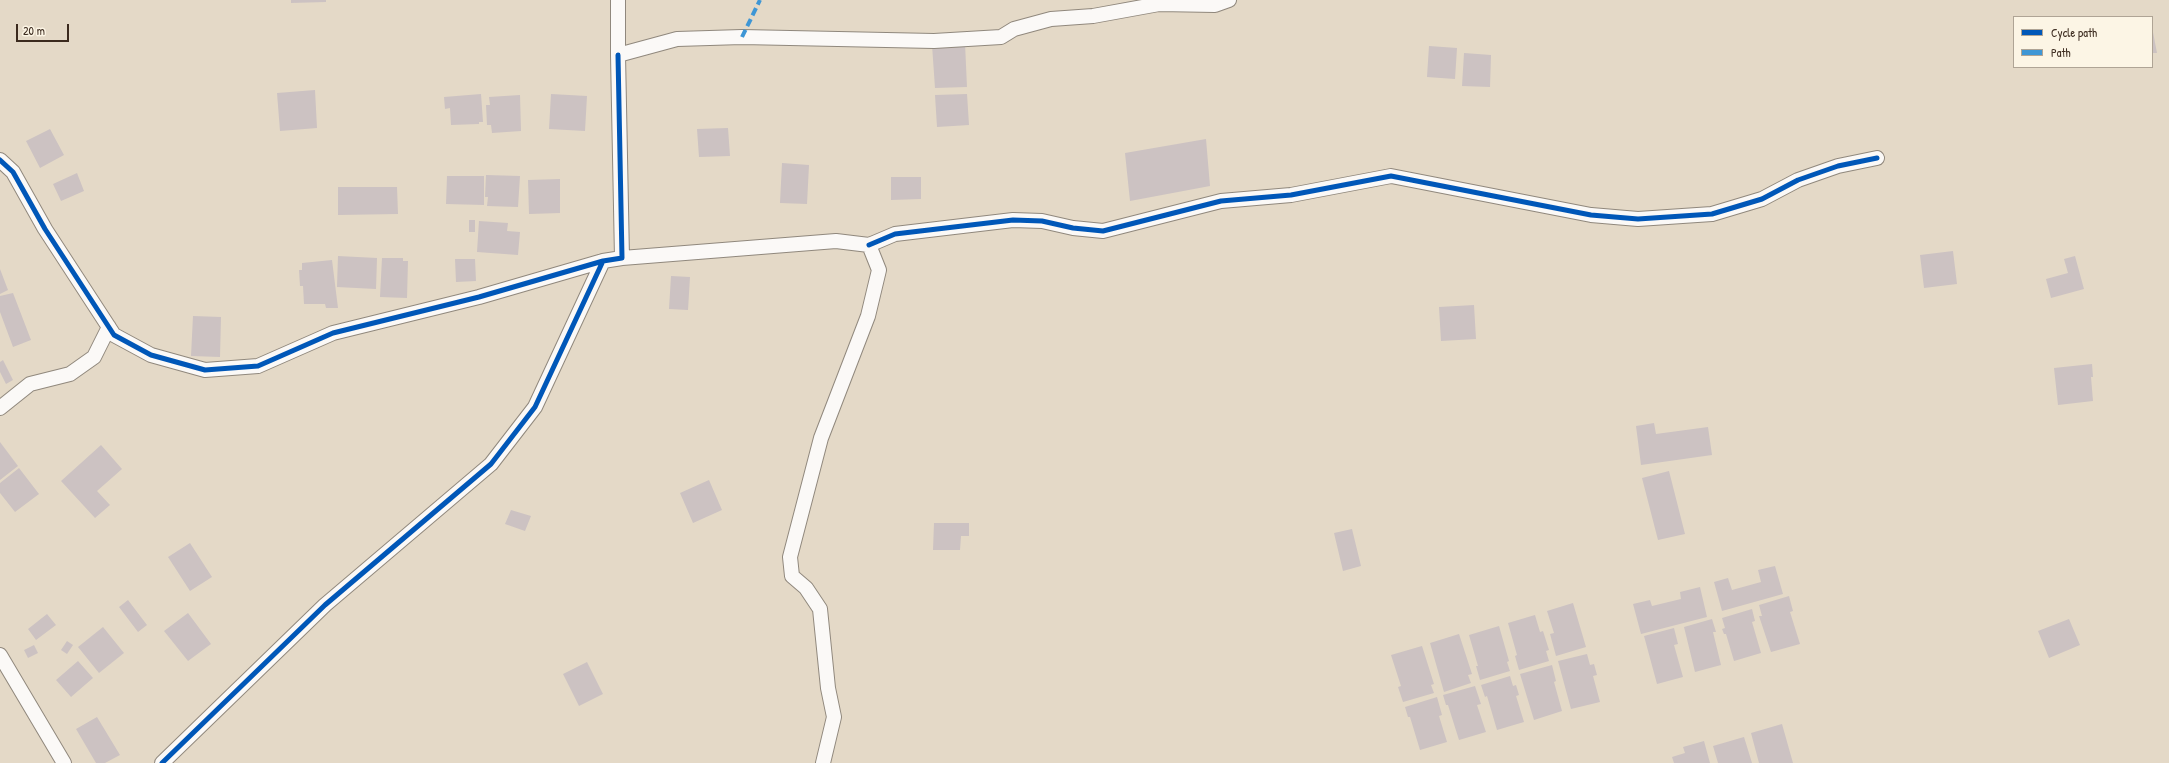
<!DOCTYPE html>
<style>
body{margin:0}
#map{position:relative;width:2169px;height:763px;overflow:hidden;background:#e4d9c7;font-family:"Patrick Hand",sans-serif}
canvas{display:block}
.legend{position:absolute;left:2013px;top:16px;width:140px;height:52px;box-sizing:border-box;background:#fcf5e5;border:1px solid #afa495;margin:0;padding:5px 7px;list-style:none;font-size:12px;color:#3b2a1e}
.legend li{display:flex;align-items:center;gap:8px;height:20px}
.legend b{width:20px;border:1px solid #afa495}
.scale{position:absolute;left:16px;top:24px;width:53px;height:18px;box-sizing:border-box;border:2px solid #3b2a1e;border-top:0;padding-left:5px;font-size:12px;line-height:14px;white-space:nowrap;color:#3b2a1e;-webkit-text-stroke:3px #fcf5e5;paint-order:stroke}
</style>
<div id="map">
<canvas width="2169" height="763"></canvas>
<ul class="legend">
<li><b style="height:5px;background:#0057b8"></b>Cycle path</li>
<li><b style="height:5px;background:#3e96d5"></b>Path</li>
</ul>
<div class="scale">20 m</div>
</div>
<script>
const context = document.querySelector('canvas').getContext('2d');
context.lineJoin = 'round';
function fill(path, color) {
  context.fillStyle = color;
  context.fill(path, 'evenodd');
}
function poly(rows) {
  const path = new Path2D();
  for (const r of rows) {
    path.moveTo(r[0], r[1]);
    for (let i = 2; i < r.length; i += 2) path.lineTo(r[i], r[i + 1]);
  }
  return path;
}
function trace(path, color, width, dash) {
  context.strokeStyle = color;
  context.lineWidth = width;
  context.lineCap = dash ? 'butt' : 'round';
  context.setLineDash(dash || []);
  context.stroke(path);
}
fill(poly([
 [291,0,326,0,326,2,291,3],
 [2152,27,2157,53,2152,53],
 [965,43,967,87,935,88,932,45],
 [1429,46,1457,48,1455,79,1427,77],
 [1464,53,1491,55,1490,87,1462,86],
 [315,90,317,128,280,131,277,93],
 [481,94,483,122,479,122,479,124,451,125,450,108,445,109,444,97],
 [551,94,587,96,585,131,549,129],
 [967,94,969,125,937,127,935,95],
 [520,95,521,131,492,133,491,125,487,125,486,105,490,105,489,97],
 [728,128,730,156,699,157,697,129],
 [50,129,64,155,40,168,26,141],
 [1206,139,1210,186,1130,201,1125,153],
 [782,163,809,165,807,204,780,203],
 [77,173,84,191,61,201,53,184],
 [486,175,520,176,518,207,487,206,488,197,485,197],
 [447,176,484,176,484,205,446,204],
 [891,177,921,177,921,199,891,200],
 [560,179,560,213,529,214,528,180],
 [338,187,397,187,398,214,338,215],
 [469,220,475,220,475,232,469,232],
 [479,221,508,223,507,231,520,232,518,255,477,252],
 [1953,251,1957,284,1924,288,1920,255],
 [338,256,377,258,376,289,337,287],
 [2075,256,2084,289,2051,298,2046,279,2068,273,2064,259],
 [382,258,403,258,403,261,408,261,407,298,380,297],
 [455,259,475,259,476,281,456,282],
 [332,260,338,308,326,308,325,304,304,304,303,286,300,286,299,270,302,270,302,263],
 [0,269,8,290,0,294],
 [671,276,690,277,688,310,669,309],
 [13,293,31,340,13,347,0,312,0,296],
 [1474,305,1476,339,1441,341,1439,307],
 [193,316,221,317,220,357,191,356],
 [3,360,13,380,6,384,0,372,0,362],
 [2092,364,2093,377,2091,377,2093,401,2058,405,2054,368],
 [1654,423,1656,434,1708,427,1712,455,1641,465,1636,426],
 [0,442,18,466,0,480],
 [101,445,122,469,97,491,110,505,95,518,61,481],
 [19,468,39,494,15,512,0,493,0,483],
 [1669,471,1685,534,1658,540,1642,478],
 [709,480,722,510,693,523,680,493],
 [511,510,531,516,525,531,505,524],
 [934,523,969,523,969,536,961,536,960,550,933,550],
 [1352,529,1361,566,1343,571,1334,533],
 [190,543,212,577,190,591,168,557],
 [1775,566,1783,594,1722,611,1714,582,1728,578,1732,590,1761,582,1758,570],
 [1700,587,1707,617,1641,634,1633,604,1650,600,1652,606,1681,599,1680,592],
 [1789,596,1793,611,1790,612,1800,644,1771,652,1759,616,1762,616,1759,605],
 [128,600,147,625,138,632,119,607],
 [1573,603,1586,647,1556,656,1550,634,1554,633,1547,611],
 [1752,609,1755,621,1752,622,1761,653,1734,661,1726,634,1724,634,1722,629,1725,628,1722,618],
 [188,613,211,644,188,661,164,631],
 [47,614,56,625,36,640,28,629],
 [1535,615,1540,632,1543,631,1549,650,1546,651,1549,661,1519,670,1515,656,1517,655,1508,623],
 [1712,619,1716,632,1713,632,1721,665,1695,672,1684,627],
 [2069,619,2080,645,2049,658,2038,631],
 [1499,626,1509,661,1507,662,1510,671,1480,680,1476,666,1478,666,1469,635],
 [103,627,124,653,99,673,78,647],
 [1674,628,1678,644,1674,645,1683,677,1657,684,1644,636],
 [1459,634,1472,674,1468,675,1471,683,1444,692,1430,643],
 [67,641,73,645,67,654,61,650],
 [34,645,38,653,28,658,24,650],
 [1422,646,1434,684,1431,685,1434,693,1403,702,1398,687,1401,686,1391,655],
 [1587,654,1590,665,1594,664,1597,675,1593,676,1600,702,1571,709,1558,661],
 [78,661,93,678,71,697,56,680],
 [587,662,603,694,579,706,563,674],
 [1552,665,1556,681,1554,682,1562,711,1534,720,1520,674],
 [1510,676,1513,686,1516,685,1519,695,1516,696,1524,722,1497,730,1487,696,1485,697,1481,685],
 [1475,686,1481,704,1477,705,1486,732,1459,740,1448,705,1446,705,1443,695],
 [1437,697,1442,715,1439,716,1447,742,1420,750,1410,717,1408,717,1405,707],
 [97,717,120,755,105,763,96,763,76,729],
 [1782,724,1793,763,1759,763,1751,733],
 [1744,737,1752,763,1718,763,1713,746],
 [1704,741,1710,763,1674,763,1672,757,1685,753,1683,747]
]), '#ccc2c2');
const minor = poly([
 [618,0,618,55,677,39,742,37,934,41,1001,37,1014,29,1051,19,1093,16,1159,4,1215,5,1229,0],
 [0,160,13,172,45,229,114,335,151,355,205,370,258,366,333,333,479,297,603,261],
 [869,245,895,234,1013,220,1042,221,1073,228,1103,231,1221,201,1291,195,1391,176,1591,215,1638,219,1712,214,1762,199,1798,180,1838,166,1877,158],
 [622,258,836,241,869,245,879,270,868,316,821,438,790,557,792,576,806,588,820,609,828,688,834,717,823,763],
 [0,408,30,384,70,374,94,357,109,327],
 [0,655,64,763],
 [162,763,325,605,491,464,535,407,603,261,622,258,618,55]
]);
trace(minor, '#90887d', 16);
trace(minor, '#fbf9f7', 14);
trace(poly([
 [742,37,760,0]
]), '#3e96d5', 4, [8, 4]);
trace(poly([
 [0,160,13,172,45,229,114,335,151,355,205,370,258,366,333,333,479,297,603,261],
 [869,245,895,234,1013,220,1042,221,1073,228,1103,231,1221,201,1291,195,1391,176,1591,215,1638,219,1712,214,1762,199,1798,180,1838,166,1877,158],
 [162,763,325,605,491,464,535,407,603,261,622,258,618,55]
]), '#0057b8', 5);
</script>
